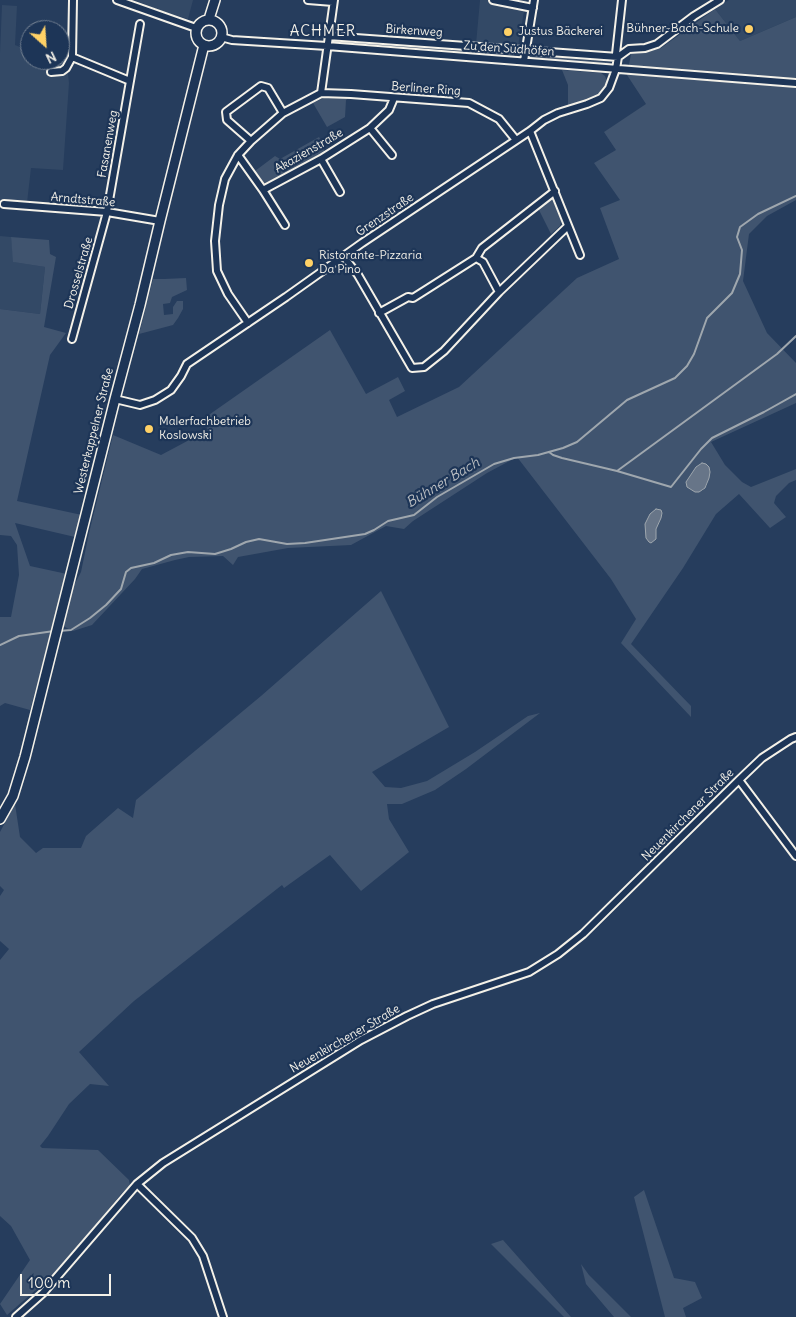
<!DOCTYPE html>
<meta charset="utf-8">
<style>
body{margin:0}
#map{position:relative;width:796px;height:1317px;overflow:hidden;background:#263d5d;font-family:Delius,sans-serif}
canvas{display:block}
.north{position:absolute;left:20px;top:20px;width:50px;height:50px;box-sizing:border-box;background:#1d3557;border:1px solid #738091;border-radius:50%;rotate:154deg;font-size:14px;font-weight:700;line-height:20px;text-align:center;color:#f4f1e8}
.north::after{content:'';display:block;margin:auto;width:18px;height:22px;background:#ffd166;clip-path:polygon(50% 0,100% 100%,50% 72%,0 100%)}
.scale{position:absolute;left:20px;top:1274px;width:91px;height:22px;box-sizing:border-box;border:2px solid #f4f1e8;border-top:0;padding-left:6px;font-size:15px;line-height:18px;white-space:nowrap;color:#f4f1e8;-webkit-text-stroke:4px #1d3557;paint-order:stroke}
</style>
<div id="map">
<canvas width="796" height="1317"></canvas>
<div class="north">N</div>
<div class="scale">100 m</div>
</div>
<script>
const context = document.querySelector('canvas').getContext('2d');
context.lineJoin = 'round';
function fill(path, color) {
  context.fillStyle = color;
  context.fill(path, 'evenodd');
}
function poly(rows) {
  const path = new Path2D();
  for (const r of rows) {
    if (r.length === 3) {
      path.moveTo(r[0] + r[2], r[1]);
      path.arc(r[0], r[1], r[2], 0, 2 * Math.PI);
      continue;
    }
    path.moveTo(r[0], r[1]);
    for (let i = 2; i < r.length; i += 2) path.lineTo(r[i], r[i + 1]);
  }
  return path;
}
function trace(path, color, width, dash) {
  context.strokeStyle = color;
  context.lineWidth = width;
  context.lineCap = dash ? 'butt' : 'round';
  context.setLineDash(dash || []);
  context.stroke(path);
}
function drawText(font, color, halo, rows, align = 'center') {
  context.font = font + ' Delius,sans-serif';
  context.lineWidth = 4.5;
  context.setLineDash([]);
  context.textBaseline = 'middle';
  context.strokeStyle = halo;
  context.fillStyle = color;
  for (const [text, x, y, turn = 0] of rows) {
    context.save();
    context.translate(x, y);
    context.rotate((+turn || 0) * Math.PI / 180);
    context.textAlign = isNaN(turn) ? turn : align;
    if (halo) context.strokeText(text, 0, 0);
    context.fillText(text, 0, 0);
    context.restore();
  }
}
fill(poly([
 [134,0,193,0,188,19,165,12],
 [480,0,526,0,518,46,476,44],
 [729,0,796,0,796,17,740,41,715,9],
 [2,5,17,6,15,45,30,51,30,60,52,60,67,66,69,83,63,170,31,168,27,203,0,201,0,53],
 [0,236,11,237,14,262,45,267,40,314,0,309]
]), '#334966');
fill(poly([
 [715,9,740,41,796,17,796,200,767,216,749,234,743,281,767,333,796,363,796,403,711,442,725,465,742,482,751,487,796,469,796,480,789,483,776,496,774,503,786,517,770,528,739,494,716,514,683,568,631,644,691,706,691,717,621,643,636,619,611,579,517,457,487,473,413,521,404,529,386,526,351,545,288,548,238,557,233,565,223,556,189,557,175,560,142,569,135,579,92,625,73,631,63,626,71,591,81,572,89,533,113,435,161,455,208,430,203,419,330,330,366,394,398,377,405,391,389,400,397,417,459,387,577,278,619,259,600,208,620,200,594,163,616,150,604,132,646,104,627,75,631,54,649,52,661,48],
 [702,463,706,464,710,472,707,485,702,491,686,482,696,467],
 [345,39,473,50,473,51,490,53,490,54,332,42,334,40],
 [529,55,607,62,611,63,609,64,530,59,528,58],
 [562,70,601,73,605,76,607,81,605,88,597,97,568,106,568,85],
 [349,97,346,100,345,117,327,127,313,103,324,98],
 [319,137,324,146,322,147,325,152,265,185,255,171,275,156,280,159],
 [552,198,561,221,560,226,551,234,538,208],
 [11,237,49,240,50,254,56,257,44,327,66,333,50,355,17,501,82,515,75,537,15,523,30,566,67,574,30,710,5,703,0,706,0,617,11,617,19,575,17,545,11,536,0,535,0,309,40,314,45,267,13,262],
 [186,278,187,290,172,297,170,303,163,304,164,315,173,314,173,307,177,301,183,301,183,309,178,318,173,325,139,334,153,279,164,279],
 [381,591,449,727,372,772,385,787,401,788,427,781,475,752,528,716,540,713,466,769,435,790,402,804,387,804,389,819,409,852,361,891,330,855,284,888,282,885,134,1001,79,1052,109,1086,90,1084,69,1104,48,1136,40,1146,42,1148,98,1150,129,1180,130,1186,121,1194,60,1269,7,1315,0,1304,30,1260,11,1226,0,1216,0,960,9,949,0,941,0,896,4,890,0,886,0,832,15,804,20,837,36,853,43,848,81,848,86,836,118,808,133,818,136,800,261,696],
 [644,1190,674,1278,695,1282,702,1298,683,1308,686,1317,665,1317,634,1197],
 [503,1240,571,1317,564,1317,491,1244],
 [581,1264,589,1275,631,1317,614,1317,586,1284]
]), '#40546f');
const water = poly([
 [702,463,706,464,709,467,710,472,709,478,705,488,699,492,695,492,687,487,686,482,696,467,702,463],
 [656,509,661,510,662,513,661,518,656,529,656,539,651,543,649,542,646,538,645,524,650,514,656,509]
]);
fill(water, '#677588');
trace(water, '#9fa7ae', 1);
trace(poly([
 [549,452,553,455,562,458,617,471,777,354,796,336],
 [617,471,671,487,701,449,712,438,764,412,796,394],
 [59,631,71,630,90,618,106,605,121,589,126,572,131,568,154,563,171,555,188,552,215,554,231,549,246,542,259,539,287,544,305,543,365,534,374,530,388,521,414,515,437,497,494,464,514,458,538,455,563,448,577,442,627,400,675,378,687,366,694,354,707,318,732,293,740,274,742,250,737,237,740,227,758,214,796,196],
 [0,645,19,636,54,631]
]), '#9fa7ae', 2);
const minor = poly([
 [117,0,196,28],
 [308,0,333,2],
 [493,0,533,8],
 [328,36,618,57],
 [221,37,232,40,327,46,796,83],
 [72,57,130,81],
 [618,57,629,49,645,48,657,44,694,16,720,0],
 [524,61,534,0],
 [51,72,62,71,66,68,72,57,73,0],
 [321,93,334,0],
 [370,128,392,155],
 [530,131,580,255],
 [251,141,227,120,226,112,261,86,268,88,283,113],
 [238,155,263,190,285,225],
 [321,159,340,192],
 [263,190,321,159,370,128,389,110,394,98],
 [4,204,107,212,160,221],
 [344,257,358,275,412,368,424,367,444,351,499,292,568,226],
 [476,258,483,262,499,292],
 [379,313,408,297,413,298,476,258,482,248,555,191],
 [248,323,228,294,217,271,215,241,219,205,225,179,238,155,251,141,283,113,321,93,351,94,469,103,499,119,516,140],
 [72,339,107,212,140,24],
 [115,399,140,405,155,400,171,390,181,376,187,364,286,297,362,243,530,131,544,120,558,113,587,104,601,98,609,88,616,69,618,57,616,54,622,0],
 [739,780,796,856],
 [137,1184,192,1238,203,1256,223,1317],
 [16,1317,43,1293,137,1184,163,1163,361,1040,407,1016,433,1004,529,972,558,954,583,934,739,780,762,758,791,739,796,737]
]);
const major = poly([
 [209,19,215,0],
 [209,33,13],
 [0,819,13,796,25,757,115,399,140,305,160,221,204,45]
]);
trace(minor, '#f4f1e8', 10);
trace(major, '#f4f1e8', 12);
trace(minor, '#1d3557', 6);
trace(major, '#1d3557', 9);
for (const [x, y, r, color] of [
 [749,29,5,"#ffd166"],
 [508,32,5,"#ffd166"],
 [309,263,5,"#ffd166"],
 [149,429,5,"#ffd166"]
]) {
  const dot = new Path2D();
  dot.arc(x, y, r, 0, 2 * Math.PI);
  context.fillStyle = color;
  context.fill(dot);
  trace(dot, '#1d3557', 2);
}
drawText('12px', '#f4f1e8', '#1d3557', [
 ["Bühner-Bach-Schule",739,29,"right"],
 ["Justus Bäckerei",518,32],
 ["Ristorante-Pizzaria",319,256],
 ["Da Pino",319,270],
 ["Malerfachbetrieb",159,422],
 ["Koslowski",159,436]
], 'left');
drawText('12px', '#f4f1e8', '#1d3557', [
 ["Birkenweg",414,31,4],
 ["Zu den Südhöfen",509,49,4],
 ["Berliner Ring",426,89,4],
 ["Fasanenweg",108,144,-80],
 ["Akazienstraße",309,151,-30],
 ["Arndtstraße",83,200,5],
 ["Grenzstraße",385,215,-34],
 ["Drosselstraße",79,273,-74],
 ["Westerkappelner Straße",94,431,-76],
 ["Neuenkirchener Straße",688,815,-45],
 ["Neuenkirchener Straße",345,1039,-30]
]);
drawText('italic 14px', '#bcbfc2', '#1d3557', [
 ["Bühner Bach",443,483,-31]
]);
context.letterSpacing = '1px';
drawText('15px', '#f4f1e8', '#1d3557', [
 ["ACHMER",323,32]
]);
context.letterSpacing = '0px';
</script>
